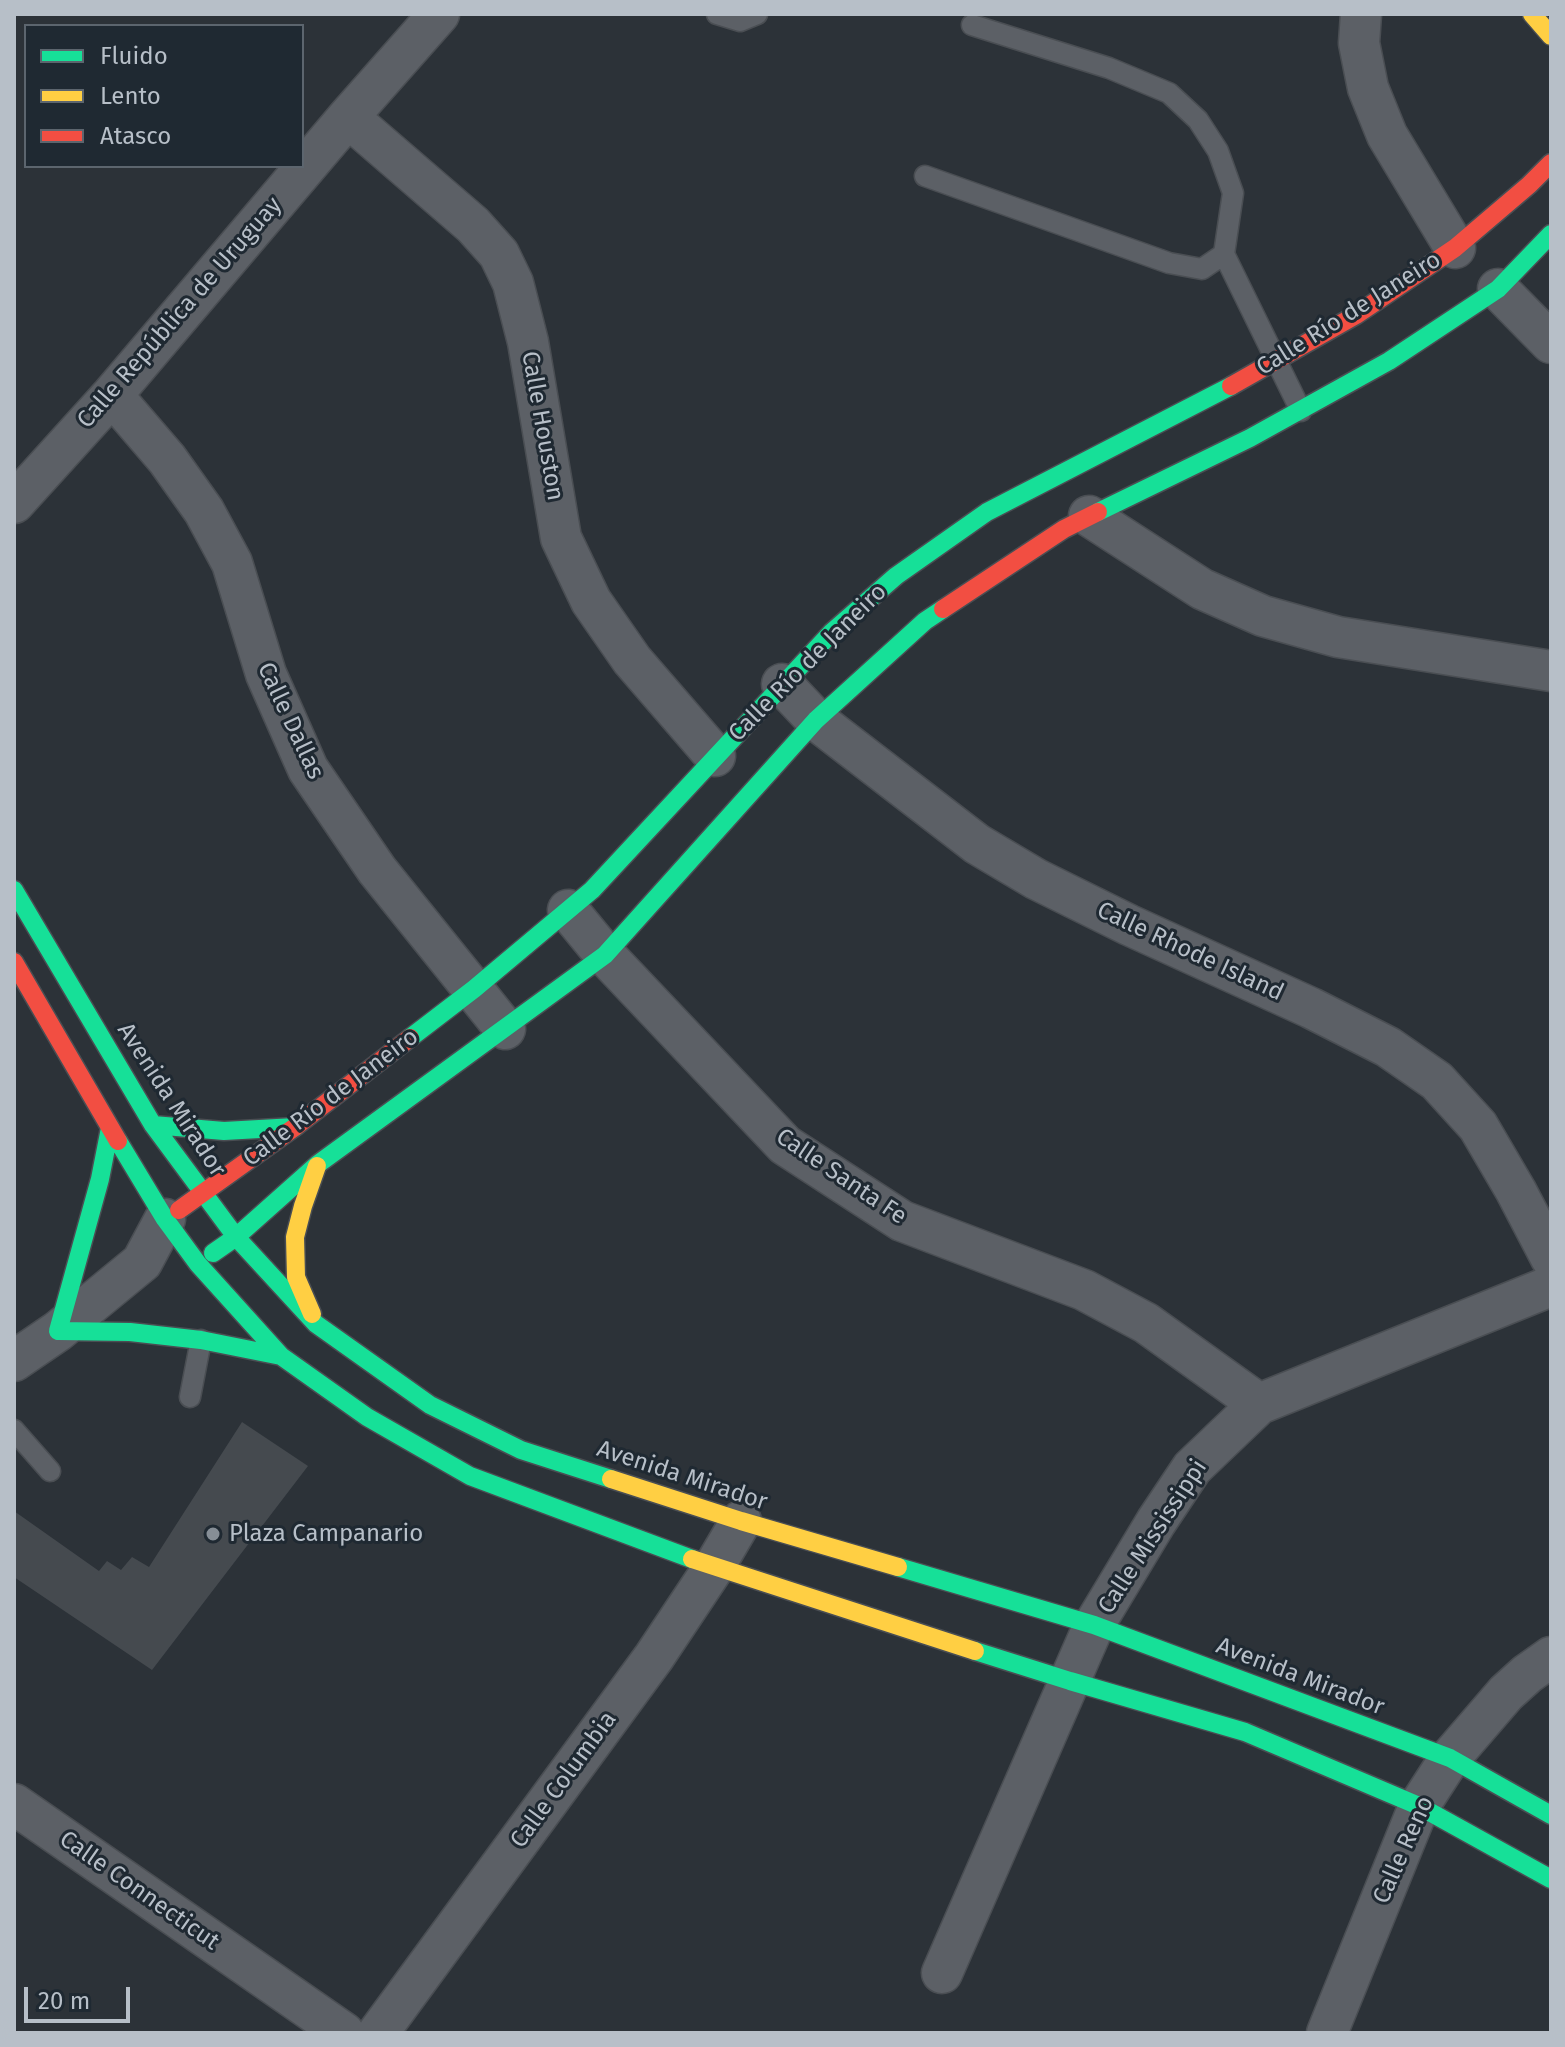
<!DOCTYPE html>
<meta charset="utf-8">
<style>
body{margin:0}
#map{position:relative;width:1565px;height:2047px;overflow:hidden;background:#2c3238;font-family:"Fira Sans",sans-serif}
canvas{display:block}
.frame{position:absolute;inset:0;border:16px solid #b7bfc8;pointer-events:none}
.legend{position:absolute;left:24px;top:24px;width:280px;height:144px;box-sizing:border-box;background:#1f2932;border:2px solid #5c656e;margin:0;padding:10px 14px;list-style:none;font-size:24px;color:#b7bfc8}
.legend li{display:flex;align-items:center;gap:16px;height:40px}
.legend b{width:40px;border:2px solid #5c656e}
.scale{position:absolute;left:24px;top:1987px;width:106px;height:36px;box-sizing:border-box;border:4px solid #b7bfc8;border-top:0;padding-left:10px;font-size:24px;line-height:28px;white-space:nowrap;color:#b7bfc8;-webkit-text-stroke:6px #1f2932;paint-order:stroke}
</style>
<div id="map">
<canvas width="1565" height="2047"></canvas>
<div class="frame"></div>
<ul class="legend">
<li><b style="height:10px;background:#16e098"></b>Fluido</li>
<li><b style="height:10px;background:#ffcf43"></b>Lento</li>
<li><b style="height:10px;background:#f24e42"></b>Atasco</li>
</ul>
<div class="scale">20 m</div>
</div>
<script>
const context = document.querySelector('canvas').getContext('2d');
context.lineJoin = 'round';
function fill(path, color) {
  context.fillStyle = color;
  context.fill(path, 'evenodd');
}
function poly(rows) {
  const path = new Path2D();
  for (const r of rows) {
    path.moveTo(r[0], r[1]);
    for (let i = 2; i < r.length; i += 2) path.lineTo(r[i], r[i + 1]);
  }
  return path;
}
function trace(path, color, width, dash) {
  context.strokeStyle = color;
  context.lineWidth = width;
  context.lineCap = dash ? 'butt' : 'round';
  context.setLineDash(dash || []);
  context.stroke(path);
}
function drawText(font, color, halo, rows, align = 'center') {
  context.font = font + ' "Fira Sans",sans-serif';
  context.lineWidth = 6;
  context.setLineDash([]);
  context.textBaseline = 'middle';
  context.strokeStyle = halo;
  context.fillStyle = color;
  for (const [text, x, y, turn = 0] of rows) {
    context.save();
    context.translate(x, y);
    context.rotate((+turn || 0) * Math.PI / 180);
    context.textAlign = isNaN(turn) ? turn : align;
    if (halo) context.strokeText(text, 0, 0);
    context.fillText(text, 0, 0);
    context.restore();
  }
}
fill(poly([
 [242,1422,308,1466,152,1670,14,1577,14,1511,99,1571,107,1561,121,1570,132,1557,149,1567]
]), '#454a4f');
const lane = poly([
 [717,14,740,21,757,14],
 [972,25,1109,68,1169,93,1198,120,1218,151,1233,193,1224,254,1301,411],
 [925,176,1169,263,1202,269,1224,254],
 [190,1397,201,1340],
 [14,1430,50,1471]
]);
const street = poly([
 [1361,14,1359,43,1368,88,1387,135,1455,248],
 [348,117,473,225,499,254,513,283,528,342,561,538,591,601,632,660,715,756],
 [1498,289,1551,343],
 [112,395,167,459,204,511,232,563,266,674,308,769,377,870,505,1029],
 [14,503,112,395,348,117,439,14],
 [1089,516,1202,589,1263,616,1338,637,1551,671],
 [782,684,816,720,977,844,1036,879,1129,925,1311,1008,1388,1047,1437,1081,1478,1126,1516,1191,1551,1258],
 [568,910,605,955,785,1145,902,1221,1084,1290,1146,1323,1259,1404],
 [14,1361,58,1331,142,1262,165,1219],
 [14,1804,344,2033],
 [942,1973,1094,1625,1156,1522,1192,1468,1259,1404,1551,1286],
 [378,2033,654,1657,714,1567,741,1521],
 [1327,2033,1419,1806,1450,1758,1506,1693,1527,1674,1551,1657]
]);
const fast = poly([
 [1098,512,1250,438,1389,361,1498,289,1551,234],
 [14,890,153,1125,236,1237,316,1324,430,1405,521,1450,611,1479],
 [410,1038,474,989,592,890,832,632,896,576,987,512,1231,386],
 [153,1125,224,1131,295,1127],
 [110,1128,100,1179,58,1331,130,1332,201,1340,281,1356],
 [118,1141,165,1219,198,1264,281,1356,367,1417,470,1476,692,1559],
 [213,1253,236,1237,318,1164,605,955,816,720,925,621,943,609],
 [898,1567,1094,1625,1450,1758,1551,1815],
 [975,1651,1070,1681,1245,1732,1419,1806,1551,1879]
]);
const slow = poly([
 [1532,14,1551,36],
 [312,1314,296,1277,295,1237,303,1206,317,1166],
 [611,1479,741,1521,898,1567],
 [692,1559,975,1651]
]);
const jam = poly([
 [1231,386,1356,315,1455,248,1529,185,1551,163],
 [943,609,1064,529,1098,512],
 [14,962,118,1141],
 [179,1210,295,1127,410,1038]
]);
trace(lane, '#4a4e53', 23);
trace(street, '#4a4e53', 43);
trace(fast, '#4a4e53', 21);
trace(slow, '#4a4e53', 21);
trace(jam, '#4a4e53', 21);
trace(lane, '#5c6066', 20);
trace(street, '#5c6066', 40);
trace(fast, '#16e098', 18);
trace(slow, '#ffcf43', 18);
trace(jam, '#f24e42', 18);
for (const [x, y, r, color] of [
 [213,1534,8,"#868e96"]
]) {
  const dot = new Path2D();
  dot.arc(x, y, r, 0, 2 * Math.PI);
  context.fillStyle = color;
  context.fill(dot);
  trace(dot, '#1f2932', 3);
}
drawText('24px', '#b7bfc8', '#1f2932', [
 ["Calle República de Uruguay",180,313,-49],
 ["Calle Río de Janeiro",1349,314,-32],
 ["Calle Houston",542,426,80],
 ["Calle Río de Janeiro",808,663,-45],
 ["Calle Dallas",290,721,65],
 ["Calle Rhode Island",1190,952,25],
 ["Calle Río de Janeiro",331,1098,-37],
 ["Avenida Mirador",171,1100,57],
 ["Calle Santa Fe",841,1177,34],
 ["Avenida Mirador",682,1476,18],
 ["Calle Mississippi",1153,1537,-57],
 ["Avenida Mirador",1300,1677,21],
 ["Calle Columbia",564,1780,-54],
 ["Calle Reno",1404,1850,-66],
 ["Calle Connecticut",139,1891,35]
]);
drawText('24px', '#b7bfc8', '#1f2932', [
 ["Plaza Campanario",229,1534]
], 'left');
</script>
